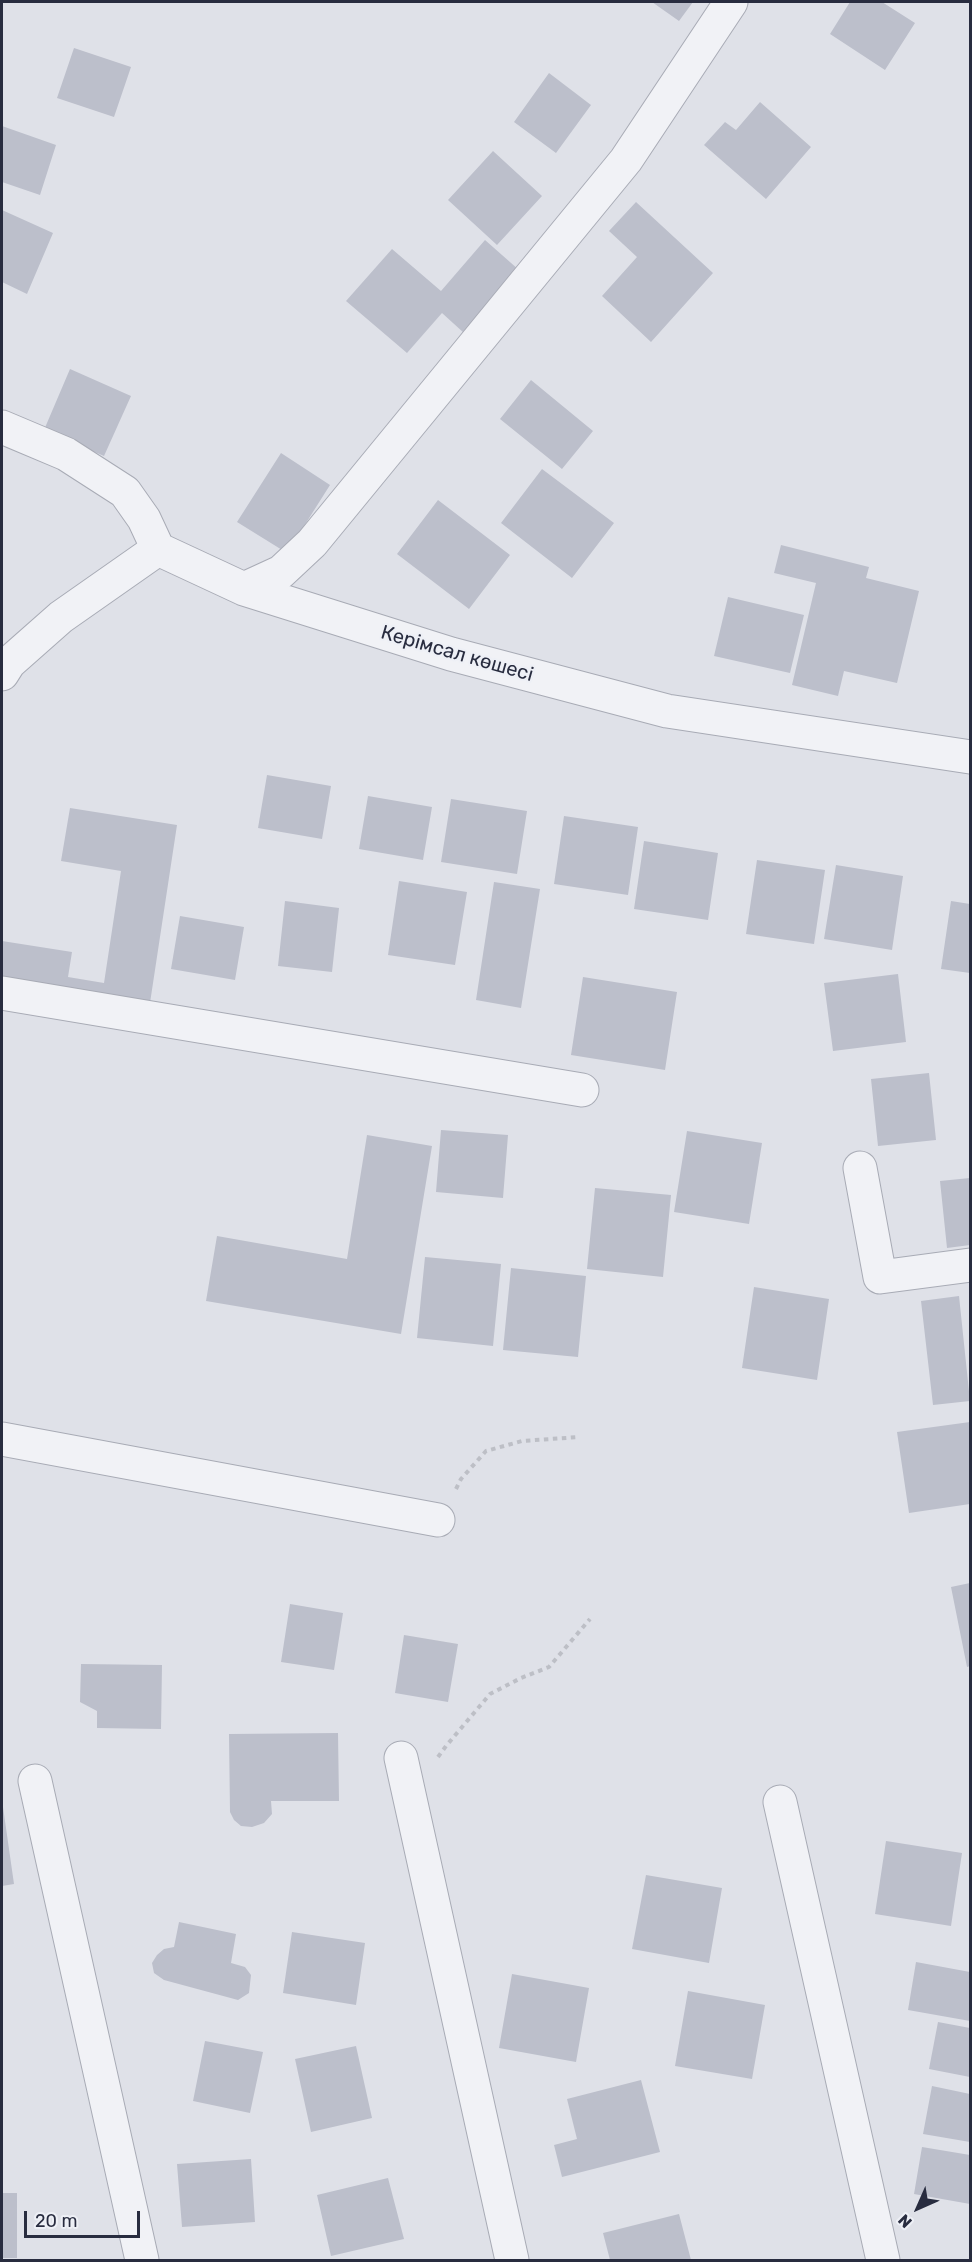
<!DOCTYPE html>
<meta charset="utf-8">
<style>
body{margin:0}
#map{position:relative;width:972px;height:2262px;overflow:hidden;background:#dfe1e8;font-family:Rubik,sans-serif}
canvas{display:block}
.frame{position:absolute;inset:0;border:3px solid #282c3f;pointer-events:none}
.north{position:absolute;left:888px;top:2178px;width:60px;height:60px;-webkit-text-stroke:4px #eef0f6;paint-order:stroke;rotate:225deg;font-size:16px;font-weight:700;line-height:24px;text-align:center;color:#282c3f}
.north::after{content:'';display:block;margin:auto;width:21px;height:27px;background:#282c3f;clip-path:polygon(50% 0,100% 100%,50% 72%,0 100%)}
.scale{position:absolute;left:24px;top:2211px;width:116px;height:27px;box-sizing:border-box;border:3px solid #282c3f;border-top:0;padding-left:8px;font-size:18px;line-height:21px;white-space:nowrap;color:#282c3f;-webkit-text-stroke:4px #eef0f6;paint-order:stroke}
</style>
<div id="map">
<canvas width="972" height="2262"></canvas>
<div class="frame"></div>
<div class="north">N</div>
<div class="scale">20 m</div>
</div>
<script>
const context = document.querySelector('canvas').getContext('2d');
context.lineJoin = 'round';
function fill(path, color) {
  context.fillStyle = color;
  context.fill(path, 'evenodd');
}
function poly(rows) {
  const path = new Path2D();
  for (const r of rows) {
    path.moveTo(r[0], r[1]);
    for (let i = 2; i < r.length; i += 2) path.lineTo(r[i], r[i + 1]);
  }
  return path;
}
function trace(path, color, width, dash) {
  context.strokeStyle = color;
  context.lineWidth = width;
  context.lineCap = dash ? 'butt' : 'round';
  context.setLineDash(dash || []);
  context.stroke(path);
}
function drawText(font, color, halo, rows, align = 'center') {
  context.font = font + ' Rubik,sans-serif';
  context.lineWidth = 4.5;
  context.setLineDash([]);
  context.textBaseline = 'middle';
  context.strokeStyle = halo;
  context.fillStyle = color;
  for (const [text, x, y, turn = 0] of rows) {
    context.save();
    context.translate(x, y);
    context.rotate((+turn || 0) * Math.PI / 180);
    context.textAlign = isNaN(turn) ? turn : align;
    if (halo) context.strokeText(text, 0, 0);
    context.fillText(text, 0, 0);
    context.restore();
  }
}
fill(poly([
 [652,2,693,2,679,21],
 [850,2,882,2,915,23,885,70,830,34],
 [74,48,131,67,114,117,57,98],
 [549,73,591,105,556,153,514,122],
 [760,102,811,147,766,199,704,145,725,122,736,130],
 [2,126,56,145,40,195,2,182],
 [493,151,542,196,497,245,448,200],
 [636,202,713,273,651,342,602,296,637,257,609,231],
 [2,210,53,233,27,294,2,282],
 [485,240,519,270,464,333,442,313,407,353,346,301,392,249,441,291],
 [70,369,131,396,104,456,44,430],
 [531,380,593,431,562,469,500,419],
 [281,453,330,485,287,553,237,522],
 [542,469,614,523,572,578,501,523],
 [438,500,510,555,469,609,397,554],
 [781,545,869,567,866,578,919,591,897,683,844,671,838,696,792,685,816,583,774,573],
 [728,597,804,615,790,673,714,656],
 [267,775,331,786,322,839,258,828],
 [368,796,432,807,423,860,359,849],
 [451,799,527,811,517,874,441,862],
 [70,808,177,825,148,1016,2,993,2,941,72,952,68,977,104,983,121,871,61,861],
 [564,816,638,827,628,895,554,884],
 [644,841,718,853,708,920,634,909],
 [757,860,825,870,814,944,746,934],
 [836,865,903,876,892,950,824,939],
 [399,881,467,892,455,965,388,955],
 [494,882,540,889,521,1008,476,1000],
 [285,901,339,908,332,972,278,966],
 [951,901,970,904,970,973,941,969],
 [180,916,244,927,235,980,171,969],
 [898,974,906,1042,833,1051,824,983],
 [583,977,677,992,665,1070,571,1055],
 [929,1073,936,1140,878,1146,871,1079],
 [441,1130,508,1135,503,1198,436,1192],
 [687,1131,762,1143,749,1224,674,1212],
 [367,1135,432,1146,401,1334,206,1301,217,1236,347,1259],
 [970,1178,970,1245,947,1248,940,1181],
 [595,1188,671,1195,663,1277,587,1269],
 [425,1257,501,1264,493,1346,417,1338],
 [511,1268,586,1276,578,1357,503,1350],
 [754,1287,829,1299,817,1380,742,1368],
 [959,1296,970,1401,933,1405,921,1301],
 [970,1422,970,1504,909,1513,897,1432],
 [970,1583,970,1666,967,1667,951,1587],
 [290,1604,343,1613,334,1670,281,1662],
 [404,1635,458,1644,448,1702,395,1693],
 [81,1664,162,1665,161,1729,97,1728,97,1711,80,1702],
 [338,1733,339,1801,271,1801,272,1814,264,1823,252,1827,241,1826,234,1820,230,1812,229,1734],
 [3,1807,14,1884,2,1886,2,1808],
 [886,1841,962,1853,951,1926,875,1914],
 [646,1875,722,1888,709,1963,632,1949],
 [179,1922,236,1934,231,1963,245,1967,251,1975,249,1993,238,2000,164,1980,154,1973,152,1963,157,1955,164,1949,174,1947],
 [292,1932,365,1943,356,2005,283,1993],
 [916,1962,970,1972,970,2021,908,2010],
 [512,1974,589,1988,576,2062,499,2048],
 [688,1991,765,2005,752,2079,675,2066],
 [938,2022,970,2028,970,2077,929,2069],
 [205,2041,263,2052,250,2113,193,2101],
 [356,2046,372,2118,311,2132,295,2059],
 [641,2080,660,2152,562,2177,554,2145,577,2139,567,2099],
 [932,2086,970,2094,970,2142,923,2134],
 [922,2147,970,2155,970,2204,914,2194],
 [251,2159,255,2222,182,2227,177,2164],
 [388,2178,404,2239,331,2256,317,2195],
 [2,2193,17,2193,17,2258,2,2258],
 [679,2214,691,2260,610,2260,603,2233]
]), '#bcbfcb');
const street = poly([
 [2,427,66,454,125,492,144,519,158,549,244,589,451,654,667,711,970,757],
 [244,589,281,572,312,543,626,160,731,2],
 [2,674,9,663,61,617,158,549],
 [2,993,582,1090],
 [860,1168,880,1277,970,1265],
 [2,1439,438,1520],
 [401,1758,512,2260],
 [35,1781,142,2260],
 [780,1802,883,2260]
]);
trace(street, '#a8abb5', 35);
trace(poly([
 [456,1489,461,1479,486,1451,522,1441,579,1437],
 [438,1757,446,1746,490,1694,521,1678,549,1667,590,1619]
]), '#bdbfc6', 4, [4.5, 4.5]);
trace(street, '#f1f2f6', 33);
drawText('20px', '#282c3f', '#eef0f6', [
 ["Керімсал көшесі",457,654,16]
]);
</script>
